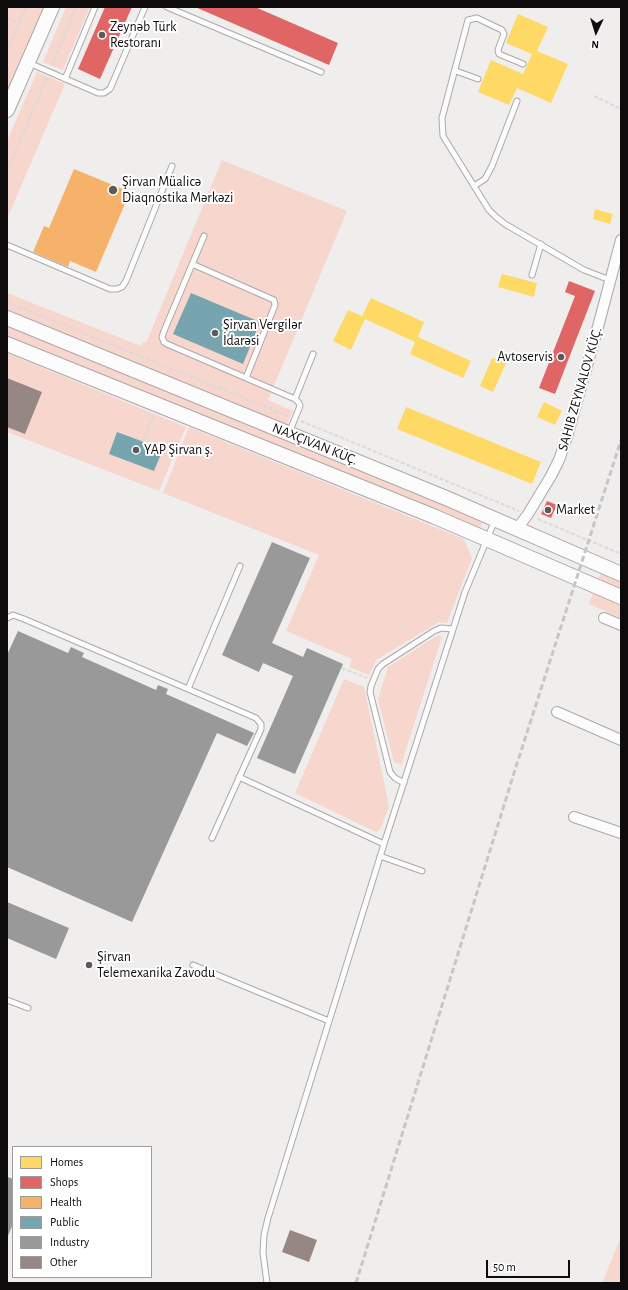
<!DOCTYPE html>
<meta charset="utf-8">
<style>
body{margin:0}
#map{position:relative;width:628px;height:1290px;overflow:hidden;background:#f0eeed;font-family:"Alegreya Sans",sans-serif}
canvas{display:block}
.frame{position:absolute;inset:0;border:8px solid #0d0b0b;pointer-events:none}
.legend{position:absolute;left:12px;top:1146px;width:140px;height:132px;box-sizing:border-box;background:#fff;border:1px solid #9e9d9d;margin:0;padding:5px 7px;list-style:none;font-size:12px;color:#0d0b0b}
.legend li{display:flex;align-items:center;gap:8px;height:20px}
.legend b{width:20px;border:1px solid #9e9d9d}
.north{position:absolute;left:576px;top:12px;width:40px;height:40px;-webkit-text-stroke:3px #fff;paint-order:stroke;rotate:184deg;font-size:11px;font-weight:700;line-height:16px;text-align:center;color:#0d0b0b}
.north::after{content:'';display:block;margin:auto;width:14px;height:18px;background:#0d0b0b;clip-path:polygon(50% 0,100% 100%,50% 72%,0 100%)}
.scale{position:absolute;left:486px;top:1260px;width:84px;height:18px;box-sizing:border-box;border:2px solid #0d0b0b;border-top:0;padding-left:5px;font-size:12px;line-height:14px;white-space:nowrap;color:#0d0b0b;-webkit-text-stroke:3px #fff;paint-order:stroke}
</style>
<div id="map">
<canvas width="628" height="1290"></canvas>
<div class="frame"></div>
<ul class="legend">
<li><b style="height:11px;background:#ffd966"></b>Homes</li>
<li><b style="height:11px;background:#e06666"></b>Shops</li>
<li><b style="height:11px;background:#f6b26b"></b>Health</li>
<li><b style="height:11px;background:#76a5af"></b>Public</li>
<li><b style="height:11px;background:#999"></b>Industry</li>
<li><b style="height:11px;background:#978784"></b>Other</li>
</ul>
<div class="north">N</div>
<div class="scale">50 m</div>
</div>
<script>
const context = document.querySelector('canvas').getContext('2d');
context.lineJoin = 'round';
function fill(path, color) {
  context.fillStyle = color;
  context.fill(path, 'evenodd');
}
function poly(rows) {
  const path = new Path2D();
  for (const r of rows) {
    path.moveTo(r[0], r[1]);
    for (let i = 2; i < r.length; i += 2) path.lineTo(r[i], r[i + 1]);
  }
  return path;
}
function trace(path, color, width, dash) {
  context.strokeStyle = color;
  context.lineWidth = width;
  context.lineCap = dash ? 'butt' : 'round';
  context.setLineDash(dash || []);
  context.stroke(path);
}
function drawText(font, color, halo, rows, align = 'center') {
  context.font = font + ' "Alegreya Sans",sans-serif';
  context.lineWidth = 4;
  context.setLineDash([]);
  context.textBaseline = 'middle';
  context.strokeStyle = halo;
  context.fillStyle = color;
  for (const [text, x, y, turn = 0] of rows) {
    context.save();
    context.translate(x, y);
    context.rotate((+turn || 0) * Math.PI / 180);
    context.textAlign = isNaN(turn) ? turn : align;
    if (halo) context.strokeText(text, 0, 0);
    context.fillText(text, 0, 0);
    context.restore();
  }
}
fill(poly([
 [7,7,45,7,7,94],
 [66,7,90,7,63,70,43,62],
 [37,72,65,84,7,219,7,141],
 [222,160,347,211,268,400,293,411,286,426,7,310,7,293,141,346,143,342,146,343],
 [7,326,483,520,480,529,7,338],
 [7,353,186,427,159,491,7,432],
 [189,427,464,539,472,558,447,623,439,622,376,660,369,675,349,667,352,659,286,631,319,555,163,493],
 [602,571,621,580,621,591,597,581],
 [594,590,621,602,621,618,589,604],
 [438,635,442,637,401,765,394,762,378,699,388,667],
 [344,679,364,687,389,806,380,830,376,832,295,793],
 [621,1237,621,1283,602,1283]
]), '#f7d6ce');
fill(poly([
 [518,14,548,27,537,51,568,64,551,103,517,88,509,105,478,92,491,60,523,74,532,54,506,43],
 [595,209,613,214,610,224,593,219],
 [502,274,537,283,534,297,498,287],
 [371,298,424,322,418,337,471,361,463,378,410,354,415,342,365,319,351,350,333,341,348,310,362,316],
 [492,358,506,363,493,392,480,386],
 [544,402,562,411,555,425,537,417],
 [406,407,541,462,532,484,397,429]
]), '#ffd966');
fill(poly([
 [105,7,132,7,100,79,78,69],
 [195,7,255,7,338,43,329,65],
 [569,281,595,291,555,394,539,388,575,296,565,292],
 [547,501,557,505,551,518,541,514]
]), '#e06666');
fill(poly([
 [74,169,130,192,96,272,70,261,68,267,33,252,44,226,49,228]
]), '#f6b26b');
fill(poly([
 [191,293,260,322,243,364,173,334],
 [117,432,163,449,154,471,109,454]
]), '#76a5af');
fill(poly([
 [272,542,310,558,272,643,303,657,307,648,343,664,295,774,257,758,293,676,263,663,259,672,222,655],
 [18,631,68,653,71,647,84,653,82,657,156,690,158,685,168,689,166,694,254,733,247,746,217,733,132,922,7,867,7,655],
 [7,902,69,928,56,959,7,938],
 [8,1177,13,1179,13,1224,7,1238]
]), '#999');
fill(poly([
 [7,378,42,392,25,434,7,427],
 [290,1230,317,1240,309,1262,282,1252]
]), '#978784');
const lane = poly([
 [167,7,321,72],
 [29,63,98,93,104,93,110,89,145,7],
 [523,64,499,54,498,50,504,34,502,30,477,18,468,20,442,118,443,136,474,186,489,210,496,217,505,224,584,270,610,280],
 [456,71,478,79],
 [65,79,95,7],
 [474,186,485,179,492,166,517,101],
 [204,236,164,331,162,337,164,342,167,344,295,399,299,403,300,406,289,433],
 [7,245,110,289,117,289,122,287,126,281,172,166],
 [192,264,274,300,275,305,246,378],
 [532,275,541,244],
 [295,399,313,354],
 [7,618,13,615,24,619,256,718,261,724,261,729,212,838],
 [188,689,240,566],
 [239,777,384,844],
 [404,783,395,778,390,772,370,692,371,686,378,669,383,664,434,631,441,628,453,629],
 [380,856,422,871],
 [193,965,329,1021],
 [7,1000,28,1008],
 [267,1283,263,1253,264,1235,268,1218,384,844,465,592,495,520]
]);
const street = poly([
 [517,529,528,514,551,476,559,460,566,440,599,323,621,240],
 [604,618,621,625],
 [557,712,621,740],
 [574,817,621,833]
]);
const secondary = poly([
 [7,110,52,7],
 [7,318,446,498,621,574],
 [7,344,433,516,621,597]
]);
trace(lane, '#aaa8a8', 7);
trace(street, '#aaa8a8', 12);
trace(secondary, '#aaa8a8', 16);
trace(poly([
 [7,18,19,23],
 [7,50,26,7],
 [52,65,76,7],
 [594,96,621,109],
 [7,170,47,78],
 [7,302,288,416],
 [301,421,519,511],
 [143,442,154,416],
 [538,519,621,554],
 [342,668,367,678]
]), '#dadad9', 2, [4, 2]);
trace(lane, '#fdfcfc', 5);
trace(street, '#fdfcfc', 10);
trace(secondary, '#fdfcfc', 14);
trace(poly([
 [356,1283,514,773,621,440]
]), '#c7c6c6', 3, [6, 3]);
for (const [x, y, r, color] of [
 [102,35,4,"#5c5a5a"],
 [113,190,5,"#5c5a5a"],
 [215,333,4,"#5c5a5a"],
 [561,357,4,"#5c5a5a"],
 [136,450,4,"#5c5a5a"],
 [548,510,4,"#5c5a5a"],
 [89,965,4,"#5c5a5a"]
]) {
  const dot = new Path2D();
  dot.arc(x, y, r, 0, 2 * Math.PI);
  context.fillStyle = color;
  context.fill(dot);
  trace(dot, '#fff', 1.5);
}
drawText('14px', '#0d0b0b', '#fff', [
 ["Zeynəb Türk",110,27],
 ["Restoranı",110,43],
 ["Şirvan Müalicə",122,182],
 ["Diaqnostika Mərkəzi",122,198],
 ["Şirvan Vergilər",223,325],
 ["İdarəsi",223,341],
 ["Avtoservis",553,357,"right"],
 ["YAP Şirvan ş.",144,450],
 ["Market",556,510],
 ["Şirvan",97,957],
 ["Telemexanika Zavodu",97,973]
], 'left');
drawText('14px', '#0d0b0b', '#fff', [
 ["SAHIB ZEYNALOV KÜÇ.",580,389,-74],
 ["NAXÇIVAN KÜÇ.",315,444,22]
]);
</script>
